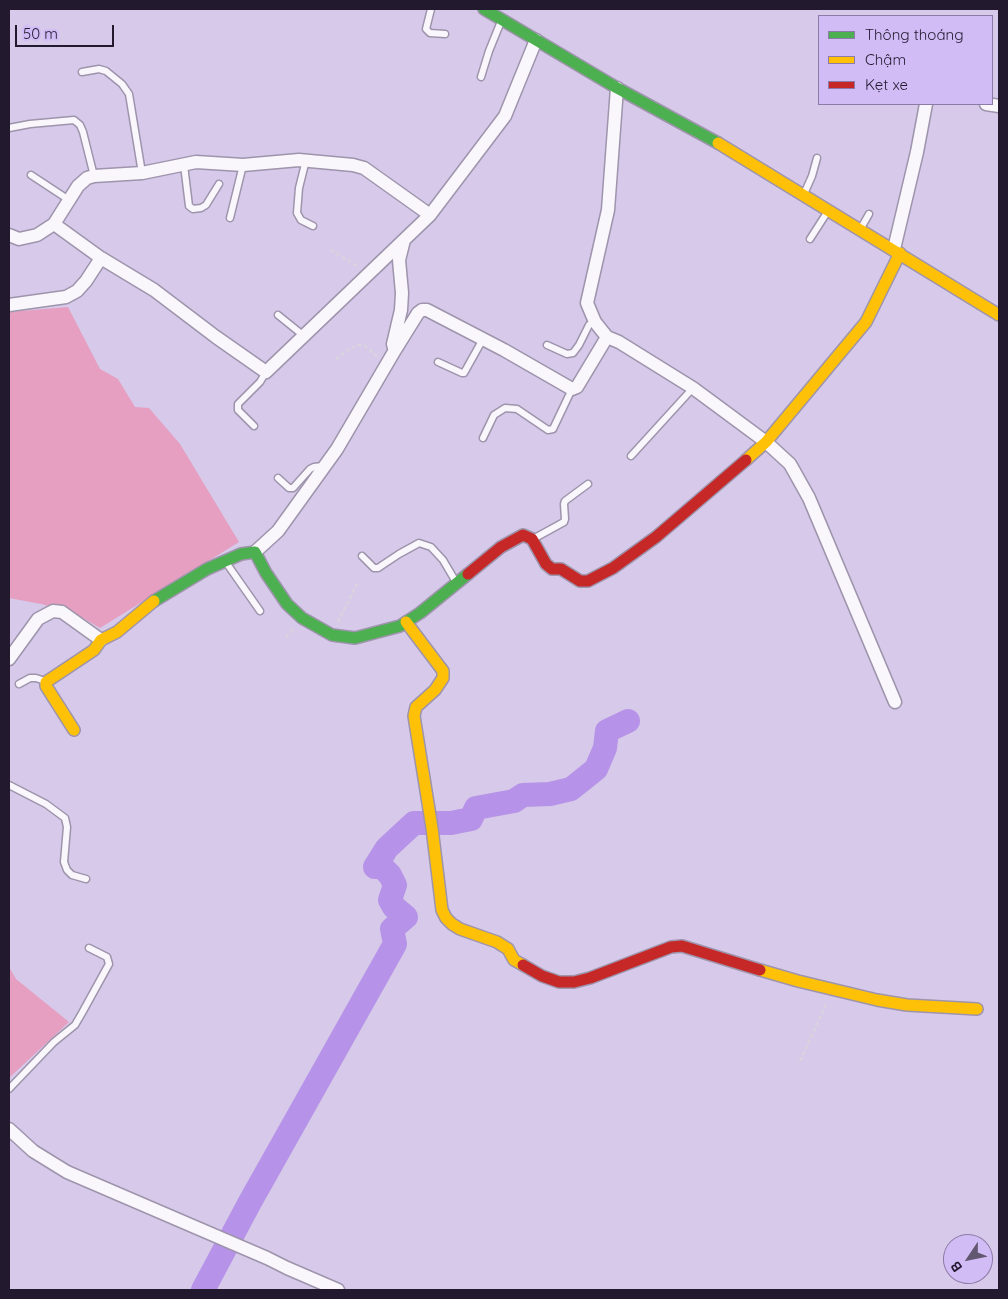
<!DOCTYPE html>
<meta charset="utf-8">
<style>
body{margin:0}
#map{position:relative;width:1008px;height:1299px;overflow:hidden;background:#d6c9e9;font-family:Quicksand,sans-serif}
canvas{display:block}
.frame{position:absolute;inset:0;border:10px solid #22192f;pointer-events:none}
.legend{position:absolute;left:818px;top:15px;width:175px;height:90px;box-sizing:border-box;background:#d2bcf6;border:1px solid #8c7ba6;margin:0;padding:6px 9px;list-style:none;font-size:15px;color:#22192f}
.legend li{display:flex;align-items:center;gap:10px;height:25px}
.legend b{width:25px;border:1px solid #8c7ba6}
.north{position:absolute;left:943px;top:1234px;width:50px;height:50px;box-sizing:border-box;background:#d2bcf6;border:1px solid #8c7ba6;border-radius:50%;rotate:236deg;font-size:14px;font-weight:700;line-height:20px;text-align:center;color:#22192f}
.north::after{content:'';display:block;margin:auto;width:18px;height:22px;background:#615770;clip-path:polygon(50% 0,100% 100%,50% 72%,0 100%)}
.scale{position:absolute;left:15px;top:25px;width:99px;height:22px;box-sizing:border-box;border:2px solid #22192f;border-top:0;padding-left:6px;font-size:15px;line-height:18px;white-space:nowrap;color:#22192f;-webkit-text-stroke:4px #d2bcf6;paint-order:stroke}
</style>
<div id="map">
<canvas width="1008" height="1299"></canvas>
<div class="frame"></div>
<ul class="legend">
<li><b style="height:6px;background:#4caf50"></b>Thông thoáng</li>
<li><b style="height:6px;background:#ffc107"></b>Chậm</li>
<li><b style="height:6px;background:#c62828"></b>Kẹt xe</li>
</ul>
<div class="north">B</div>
<div class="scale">50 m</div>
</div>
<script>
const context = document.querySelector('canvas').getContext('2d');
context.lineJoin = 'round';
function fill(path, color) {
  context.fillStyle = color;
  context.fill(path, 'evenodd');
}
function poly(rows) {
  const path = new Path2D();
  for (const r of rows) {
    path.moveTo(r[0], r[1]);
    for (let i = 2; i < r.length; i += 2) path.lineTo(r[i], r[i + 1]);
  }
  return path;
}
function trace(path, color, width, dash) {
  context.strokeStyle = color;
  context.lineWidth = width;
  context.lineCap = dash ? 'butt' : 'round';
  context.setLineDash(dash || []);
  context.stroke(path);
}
fill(poly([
 [68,307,100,369,118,379,135,407,149,408,180,444,239,542,100,628,74,613,41,604,9,598,9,312],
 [9,967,16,979,69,1022,9,1078]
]), '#e69fc1');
trace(poly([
 [203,1290,250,1202,395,944,392,929,406,917,394,907,390,900,395,885,390,875,382,867,375,867,387,848,414,823,451,823,471,819,476,808,514,801,523,795,550,794,571,789,596,769,605,748,607,731,628,721]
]), '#b693e8', 24);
const lane = poly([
 [431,9,426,29,430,33,445,34],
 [82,72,99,69,106,71,122,84,129,94,142,173],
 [481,77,489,51,502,19],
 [9,128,30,124,74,120,80,125,83,132,94,176],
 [306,160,299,188,297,213,301,220,313,226],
 [184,165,189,206,193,209,201,208,206,205,219,184],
 [31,175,69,200],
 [804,194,812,176,817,158],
 [230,218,243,165],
 [861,228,869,214],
 [810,239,828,211],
 [278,315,304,336],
 [547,345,567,354,573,353,579,345,589,325,595,322],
 [438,362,462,373,464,373,483,339],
 [254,426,238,410,238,404,260,382,266,372],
 [483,438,494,415,505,408,517,409,548,430,553,429,572,389],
 [631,456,693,388],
 [278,478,289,488,293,488,310,469,314,467,323,466],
 [533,539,564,522,565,519,564,504,565,501,588,484],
 [362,556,374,568,378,568,399,554,419,543,431,547,443,560,456,582],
 [225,561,260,611],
 [19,684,30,678,36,678,45,681],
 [9,785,46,804,65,818,67,827,64,862,67,870,72,875,86,879],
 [9,1089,54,1042,75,1025,82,1013,109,964,107,957,89,948]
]);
const street = poly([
 [617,88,608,210,587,303,595,322,607,337,619,342,693,388,766,442,790,464,809,498,895,702],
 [986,104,999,106],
 [54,224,101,258,154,290,216,337,266,372,430,215,505,116,536,40],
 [9,235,19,239,37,235,54,224,78,186,87,178,94,176,142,173,196,162,243,165,299,160,353,165,364,168,430,215],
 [894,249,917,152,926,104],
 [9,305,66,297,77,291,86,281,101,258],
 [394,348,393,344,401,310,402,293,399,260,404,240],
 [255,552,278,531,337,449,395,350,418,313,422,310,427,310,504,350,572,389,577,387,607,337],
 [9,659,38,619,53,611,62,612,101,640],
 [9,1129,33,1151,67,1172,267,1258,287,1268,338,1290]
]);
const fast = poly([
 [484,9,617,88,718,143],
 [154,601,207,569,241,554,255,552,266,573,287,604,302,618,332,635,355,638,400,626,420,613,468,574]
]);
const slow = poly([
 [718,143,999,315],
 [746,460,766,442,866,322,900,253],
 [406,622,443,671,443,678,435,690,416,707,414,716,432,828,442,910,446,918,452,924,460,929,497,942,508,949,514,960,523,965],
 [74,730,46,686,46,682,94,650,101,640,117,632,154,601],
 [760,970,798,981,877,1000,907,1005,977,1009]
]);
const jam = poly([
 [468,574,501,547,523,535,532,539,546,564,552,569,561,569,580,581,588,581,613,568,656,537,746,460],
 [523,965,542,976,559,982,574,982,590,978,671,947,682,946,760,970]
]);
trace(lane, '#9e94ac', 9);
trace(street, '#9e94ac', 15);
trace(fast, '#9e94ac', 14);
trace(slow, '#9e94ac', 14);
trace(jam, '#9e94ac', 14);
trace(poly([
 [331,250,359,267],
 [336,359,346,351,358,345,365,346,378,357],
 [338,622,358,582],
 [286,637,293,629],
 [800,1061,827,1002]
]), '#d8d3de', 2.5, [4, 2.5]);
trace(lane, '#f9f7fc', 6);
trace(street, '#f9f7fc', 12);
trace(fast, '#4caf50', 11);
trace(slow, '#ffc107', 11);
trace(jam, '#c62828', 11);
</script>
